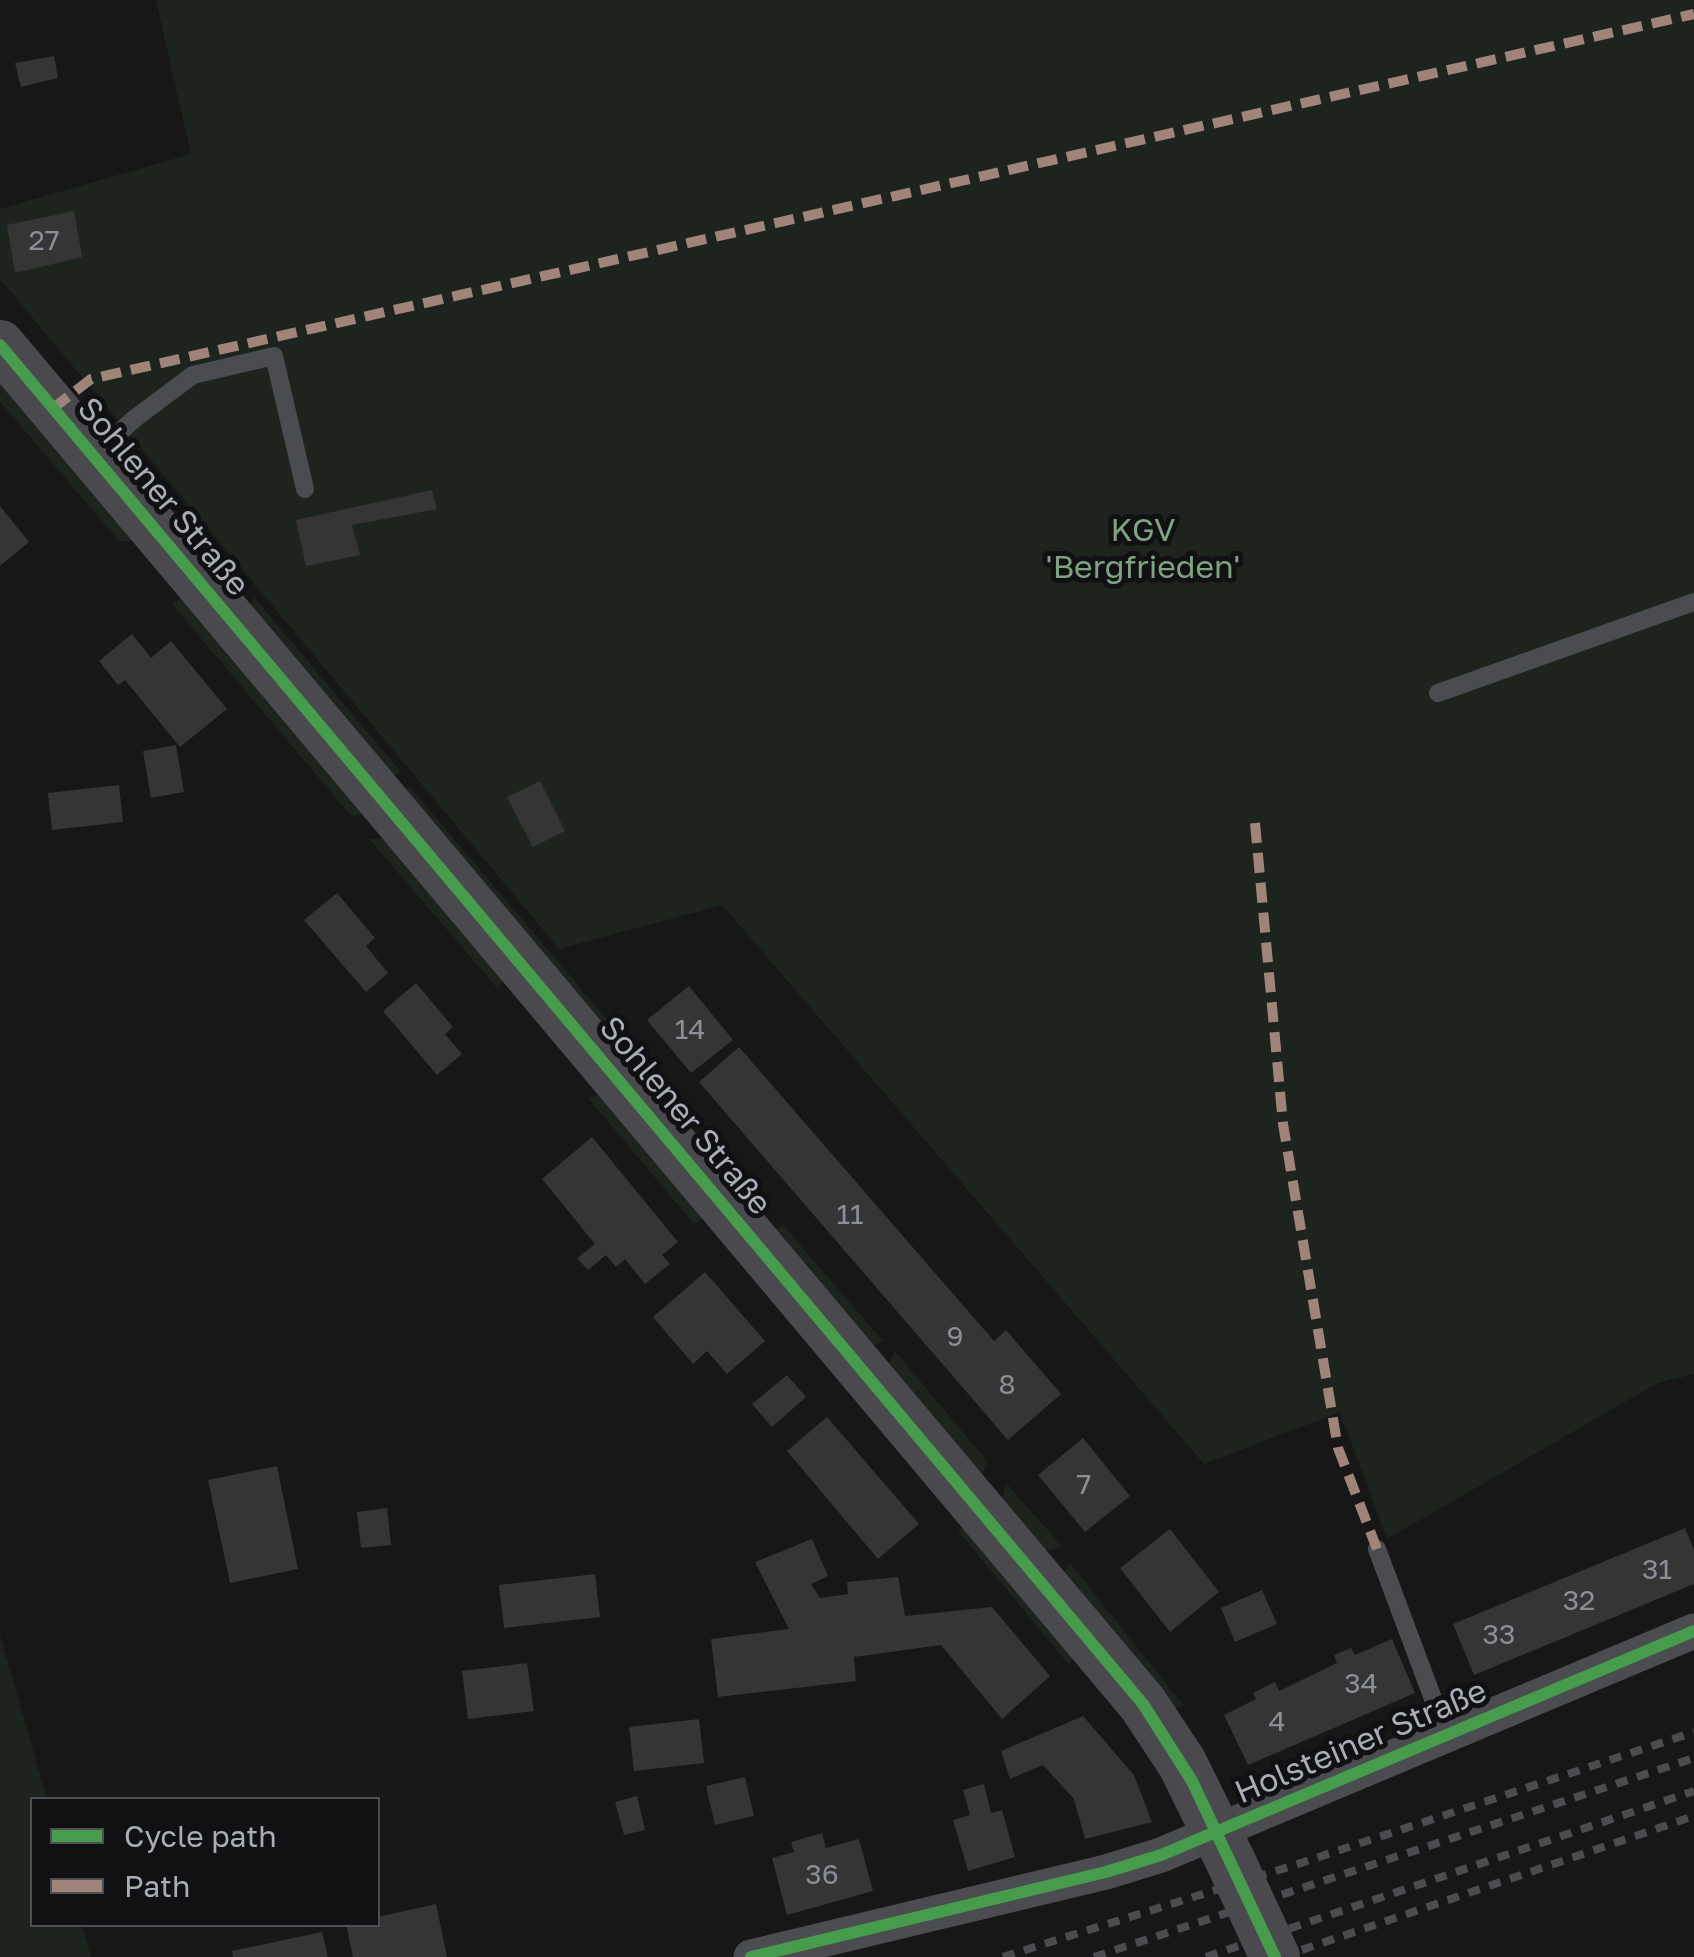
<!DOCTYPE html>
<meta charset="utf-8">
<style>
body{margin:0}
#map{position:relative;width:1694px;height:1957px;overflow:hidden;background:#171717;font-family:"Golos Text",sans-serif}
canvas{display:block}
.legend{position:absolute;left:30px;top:1797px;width:350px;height:130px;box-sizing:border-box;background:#111113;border:2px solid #4d4f55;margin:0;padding:12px 18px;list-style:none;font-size:30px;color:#a8adb8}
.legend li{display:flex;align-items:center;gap:20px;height:50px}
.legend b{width:50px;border:2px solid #4d4f55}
</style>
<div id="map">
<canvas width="1694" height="1957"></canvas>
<ul class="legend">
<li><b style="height:12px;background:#469c4c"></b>Cycle path</li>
<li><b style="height:12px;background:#a18479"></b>Path</li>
</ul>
</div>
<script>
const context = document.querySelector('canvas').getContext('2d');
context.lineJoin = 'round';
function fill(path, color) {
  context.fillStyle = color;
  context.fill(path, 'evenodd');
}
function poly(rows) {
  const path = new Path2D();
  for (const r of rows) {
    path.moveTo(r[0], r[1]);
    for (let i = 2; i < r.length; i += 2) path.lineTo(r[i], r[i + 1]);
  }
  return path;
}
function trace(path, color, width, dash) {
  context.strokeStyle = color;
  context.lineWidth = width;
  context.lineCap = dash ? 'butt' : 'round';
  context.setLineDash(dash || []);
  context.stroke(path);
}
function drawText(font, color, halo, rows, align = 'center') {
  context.font = font + ' "Golos Text",sans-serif';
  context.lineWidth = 10;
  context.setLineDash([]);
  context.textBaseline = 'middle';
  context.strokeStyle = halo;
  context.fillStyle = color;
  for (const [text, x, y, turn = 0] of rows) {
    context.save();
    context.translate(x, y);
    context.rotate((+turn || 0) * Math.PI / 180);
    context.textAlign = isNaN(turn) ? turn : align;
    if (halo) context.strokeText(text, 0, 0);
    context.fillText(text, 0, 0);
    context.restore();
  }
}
fill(poly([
 [156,0,1694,0,1694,1374,1658,1383,1387,1539,1340,1412,1204,1464,722,905,559,949,0,279,0,209,191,154],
 [0,382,134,541,119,541,0,402],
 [183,596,366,814,351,816,172,604],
 [254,597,401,772,390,777,247,611],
 [410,787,612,1025,604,1033,400,792],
 [384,838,504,978,498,989,369,839],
 [602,1093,706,1217,694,1224,588,1098],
 [783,1225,884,1342,871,1346,772,1231],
 [895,1351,987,1461,985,1470,978,1476,887,1369],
 [1006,1483,1062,1546,1044,1552,1001,1504],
 [965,1524,1075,1654,1069,1665,958,1531],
 [1070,1563,1184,1706,1170,1709,1063,1573],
 [0,1635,47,1799,32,1800,32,1924,82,1925,91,1957,0,1957]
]), '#1d241e');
fill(poly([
 [54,56,58,78,21,87,15,63],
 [74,211,82,257,15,273,7,225],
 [432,490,437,509,352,525,360,555,306,566,296,520],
 [0,506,29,542,0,566],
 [132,634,151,658,171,641,227,709,180,747,125,680,118,685,99,661],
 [176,745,184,792,151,798,143,751],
 [540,781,565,831,533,847,507,797],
 [119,785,123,822,52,830,48,793],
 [337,893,375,938,366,946,388,973,366,992,304,920],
 [416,983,453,1027,445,1034,462,1054,437,1075,383,1011],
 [689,986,733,1040,691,1073,647,1020],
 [739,1047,994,1341,1006,1330,1061,1394,1008,1440,699,1082],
 [592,1137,678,1242,662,1255,670,1264,645,1284,625,1259,616,1267,606,1255,588,1270,577,1258,595,1244,542,1179],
 [705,1272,765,1341,727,1374,707,1351,693,1364,653,1317],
 [787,1375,806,1397,772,1427,752,1404],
 [827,1417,919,1524,878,1559,787,1451],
 [1083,1438,1130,1496,1085,1532,1038,1475],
 [277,1466,298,1569,230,1583,208,1480],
 [387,1508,391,1545,361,1548,357,1512],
 [1685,1528,1694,1550,1694,1584,1474,1675,1453,1624],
 [1170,1529,1219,1592,1170,1632,1120,1568],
 [812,1539,828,1576,811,1584,820,1598,848,1594,847,1582,898,1577,905,1616,992,1607,1050,1676,1002,1719,941,1645,854,1657,856,1681,718,1697,711,1639,789,1629,755,1562],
 [595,1574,600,1617,504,1628,499,1585],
 [1262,1590,1277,1624,1235,1642,1221,1608],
 [1392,1639,1415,1693,1248,1765,1224,1715,1256,1699,1253,1693,1275,1682,1279,1691,1337,1663,1334,1655,1351,1648,1355,1655],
 [527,1663,534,1711,468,1719,462,1671],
 [1083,1716,1134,1775,1152,1822,1085,1839,1074,1799,1043,1765,1010,1779,1001,1751],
 [699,1719,704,1763,634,1771,629,1727],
 [745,1777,754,1816,715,1825,706,1786],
 [984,1784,991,1813,1002,1810,1015,1857,968,1871,953,1820,970,1815,963,1790],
 [637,1796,645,1830,624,1835,615,1802],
 [822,1833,826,1848,859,1839,873,1891,787,1915,772,1858,794,1852,791,1842],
 [436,1904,447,1957,353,1957,346,1924,378,1924,378,1917],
 [322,1932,328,1957,233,1957,232,1951]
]), '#353536');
trace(poly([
 [97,453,134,419,193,375,274,356,305,489],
 [1438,693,1694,602],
 [1377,1549,1447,1736]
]), '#4b4c50', 18);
trace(poly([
 [751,1957,1106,1872,1161,1855,1694,1631]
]), '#4b4c50', 35);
trace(poly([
 [0,345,1143,1704,1182,1763,1230,1860]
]), '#4a4a4e', 50);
trace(poly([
 [1003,1957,1298,1864,1694,1732],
 [1094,1957,1694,1758],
 [1206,1957,1694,1791],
 [1281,1957,1694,1816]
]), '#4b4c4f', 8, [12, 10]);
trace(poly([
 [1230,1860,1275,1957]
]), '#4a4a4e', 50);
trace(poly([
 [52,409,91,379,1694,14],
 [1255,823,1283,1124,1338,1448,1377,1549]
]), '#a18479', 10, [20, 10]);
trace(poly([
 [0,345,1143,1704,1192,1781,1275,1957],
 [751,1957,1106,1872,1161,1855,1694,1631]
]), '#469c4c', 12);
drawText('28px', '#8b8f98', null, [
 ["27",44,241],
 ["14",690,1030],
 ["11",850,1215],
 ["9",955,1337],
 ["8",1007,1385],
 ["7",1084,1485],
 ["31",1657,1570],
 ["32",1579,1601],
 ["33",1499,1635],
 ["34",1361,1684],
 ["4",1277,1722],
 ["36",822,1875]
]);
drawText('32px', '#a8adb8', '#111113', [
 ["Sohlener Straße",163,497,50],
 ["Sohlener Straße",685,1116,50],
 ["Holsteiner Straße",1361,1742,-23]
]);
drawText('32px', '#7fa381', '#111113', [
 ["KGV",1143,531],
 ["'Bergfrieden'",1143,568]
]);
</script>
